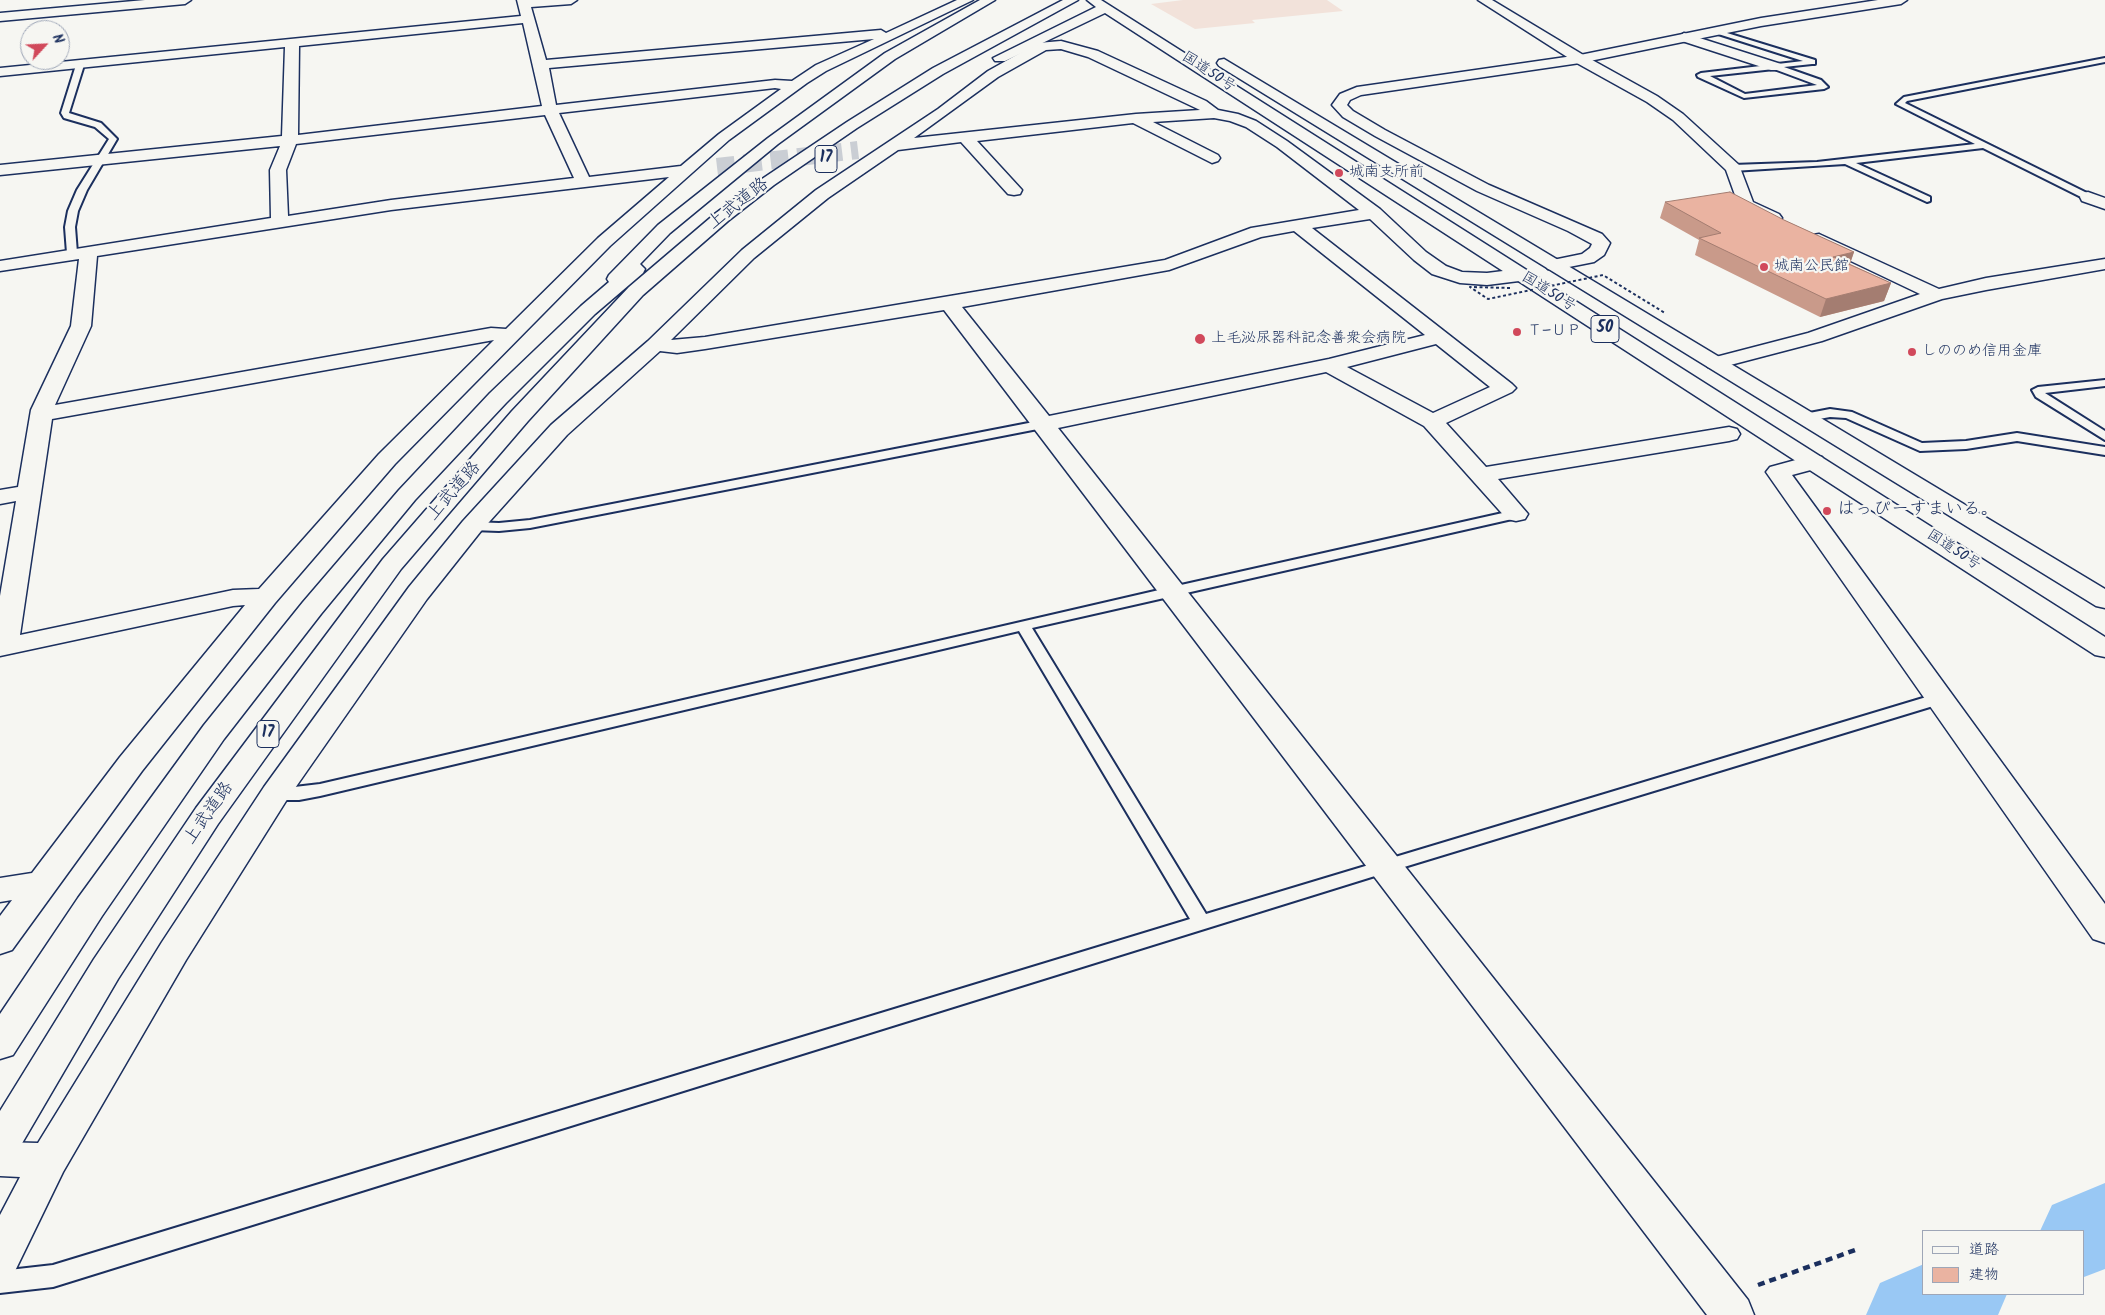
<!DOCTYPE html>
<meta charset="utf-8">
<style>
body{margin:0}
#map{position:relative;width:2105px;height:1315px;overflow:hidden;background:#f6f6f2;font-family:Kalam,"Klee One",sans-serif}
canvas{display:block}
.legend{position:absolute;left:1922px;top:1230px;width:162px;height:65px;box-sizing:border-box;background:#f6f6f2;border:1px solid #9ea6b7;margin:0;padding:6px 9px;list-style:none;font-size:15px;color:#1b2f5e}
.legend li{display:flex;align-items:center;gap:10px;height:25px}
.legend b{width:25px;border:1px solid #9ea6b7}
.north{position:absolute;left:20px;top:20px;width:50px;height:50px;box-sizing:border-box;background:#f6f6f2;border:1px solid #9ea6b7;border-radius:50%;rotate:65deg;font-size:14px;font-weight:700;line-height:20px;text-align:center;color:#1b2f5e}
.north::after{content:'';display:block;margin:auto;width:18px;height:22px;background:#d1495b;clip-path:polygon(50% 0,100% 100%,50% 72%,0 100%)}
</style>
<div id="map">
<canvas width="2105" height="1315"></canvas>
<ul class="legend">
<li><b style="height:6px;background:#f6f6f2"></b>道路</li>
<li><b style="height:14px;background:#eab3a1"></b>建物</li>
</ul>
<div class="north">N</div>
</div>
<script>
const context = document.querySelector('canvas').getContext('2d');
context.lineJoin = 'round';
function fill(path, color) {
  context.fillStyle = color;
  context.fill(path, 'evenodd');
}
function poly(rows) {
  const path = new Path2D();
  for (const r of rows) {
    path.moveTo(r[0], r[1]);
    for (let i = 2; i < r.length; i += 2) path.lineTo(r[i], r[i + 1]);
  }
  return path;
}
function trace(path, color, width, dash) {
  context.strokeStyle = color;
  context.lineWidth = width;
  context.lineCap = dash ? 'butt' : 'round';
  context.setLineDash(dash || []);
  context.stroke(path);
}
function drawText(font, color, halo, rows, align = 'center') {
  context.font = font + ' Kalam,"Klee One",sans-serif';
  context.lineWidth = 4.5;
  context.setLineDash([]);
  context.textBaseline = 'middle';
  context.strokeStyle = halo;
  context.fillStyle = color;
  for (const [text, x, y, turn = 0] of rows) {
    context.save();
    context.translate(x, y);
    context.rotate((+turn || 0) * Math.PI / 180);
    context.textAlign = isNaN(turn) ? turn : align;
    if (halo) context.strokeText(text, 0, 0);
    context.fillText(text, 0, 0);
    context.restore();
  }
}
fill(poly([
 [1183,0,1327,0,1343,11,1252,20,1255,23,1195,29,1151,4]
]), '#f2e2da');
fill(poly([
 [2105,1183,2105,1269,2084,1277,2084,1231,2040,1231,2052,1205,2105,1183],
 [1924,1264,1924,1294,2007,1294,1998,1315,1866,1315,1880,1283,1924,1264]
]), '#99c8f4');
trace(poly([
 [717,167,858,150]
]), '#caced4', 18, [18, 9]);
const lane = poly([
 [1714,29,1815,60,1815,64,1812,64,1784,67,1821,80,1828,87,1824,89,1744,98,1698,77,1697,75,1701,73,1803,61,1712,32,1714,29],
 [1774,69,1817,85,1745,94,1710,76,1774,69],
 [2105,58,2105,62,1907,101,1905,103,2091,195,2091,199,2085,199,1983,148,1856,163,1930,197,1930,201,1927,202,1845,164,1733,171,1729,168,1733,165,1817,162,1975,144,1896,104,1904,97,2105,58],
 [80,63,84,65,69,113,101,123,117,139,87,190,78,211,75,227,77,253,72,256,67,253,65,227,68,211,77,190,109,139,95,127,64,118,61,113,76,65,80,63],
 [2105,380,2105,386,2045,393,2105,431,2105,440,2036,397,2032,390,2038,387,2105,380],
 [1830,409,1852,412,1922,443,1966,441,2017,433,2105,447,2105,455,2017,441,1966,449,1920,451,1846,418,1830,417,1803,422,1797,418,1799,415,1830,409],
 [1044,420,1048,421,1050,424,1048,427,530,528,499,531,472,530,465,526,472,522,499,523,530,520,1044,420],
 [1516,510,1523,514,1521,517,1032,628,1206,914,1933,695,1943,695,1946,699,1943,703,1391,871,53,1287,0,1293,0,1271,53,1265,1190,919,1019,631,320,796,299,800,275,800,269,798,267,794,269,790,320,784,1172,587,1516,510]
]);
const street = poly([
 [145,0,191,0,185,4,0,21,0,13,145,0],
 [517,0,577,0,571,4,531,7,546,60,881,30,886,33,957,0,973,0,826,71,807,83,729,140,610,246,395,464,337,531,275,603,142,771,12,950,0,954,0,916,12,900,0,902,0,878,32,873,120,757,245,605,233,606,0,656,0,596,16,501,0,504,0,490,18,487,31,410,71,326,79,259,0,271,0,261,271,218,270,170,280,146,0,175,0,165,282,136,285,47,0,76,0,68,521,16,517,0],
 [523,23,542,106,298,135,299,46,523,23],
 [874,39,816,65,792,81,775,80,556,105,549,68,874,39],
 [775,88,781,89,719,134,681,166,589,177,559,113,775,88],
 [545,115,574,178,391,200,288,216,286,170,296,144,545,115],
 [669,177,598,238,506,329,491,328,55,405,91,326,97,256,391,210,669,177],
 [494,340,379,454,259,589,233,590,20,635,52,419,494,340],
 [1478,0,1492,0,1585,56,1657,96,1683,114,1739,165,1753,202,1779,214,1782,218,1779,222,1767,222,1740,209,1726,170,1673,120,1647,102,1575,62,1478,0],
 [1684,33,1781,64,1783,67,1781,70,1771,70,1679,40,1678,37,1684,33],
 [1061,41,1098,51,1206,101,1218,110,1238,114,1256,121,1287,141,1380,209,1426,252,1446,266,1462,272,1487,273,1519,269,1526,271,1528,275,1526,279,1519,281,1487,285,1460,283,1432,274,1414,260,1370,219,1312,228,1512,384,1516,388,1512,392,1446,423,1486,467,1729,427,1737,429,1740,434,1737,439,1729,441,1498,479,1528,514,1525,519,1516,521,1507,519,1424,426,1326,372,1058,428,1748,1300,1754,1315,1707,1315,944,310,705,349,677,353,660,351,567,435,481,531,427,599,286,801,186,960,63,1172,15,1271,0,1276,0,1215,20,1177,0,1176,0,1142,38,1143,162,942,264,787,409,587,463,521,551,425,648,341,742,250,816,190,938,109,988,71,1038,43,1061,41],
 [1061,49,1088,57,1200,110,1136,114,914,138,998,77,1046,50,1061,49],
 [1214,118,1230,121,1246,127,1277,147,1359,210,1251,228,1165,260,705,337,671,340,754,258,828,198,898,150,961,142,1008,194,1014,195,1020,194,1022,190,977,141,1133,123,1212,163,1218,161,1220,158,1218,155,1153,122,1214,118],
 [1294,231,1425,335,1329,359,1049,416,962,307,1169,270,1261,237,1294,231],
 [1436,344,1490,387,1433,413,1347,367,1436,344],
 [2088,192,2105,198,2105,209,2082,201,2080,197,2082,193,2088,192],
 [1819,234,1939,289,1986,278,2105,259,2105,269,1986,290,1942,299,1822,341,1715,369,1708,367,1705,363,1708,359,1808,333,1920,294,1813,243,1810,239,1813,235,1819,234],
 [1814,455,1822,457,1825,462,1822,467,1792,475,2105,904,2105,943,2093,939,1766,472,1770,467,1814,455]
]);
const secondary = poly([
 [1878,0,1907,0,1901,4,1761,26,1580,63,1361,95,1350,100,1347,105,1353,111,1385,130,1489,185,1602,234,1610,243,1604,255,1594,262,1554,270,1548,269,1545,265,1548,261,1582,254,1590,248,1592,244,1568,231,1477,191,1375,136,1343,117,1332,105,1340,94,1357,87,1580,55,1761,18,1878,0]
]);
const highway = poly([
 [980,0,995,0,895,59,778,144,670,233,640,264,645,269,643,273,595,314,506,403,415,500,321,614,224,739,102,916,13,1055,0,1059,0,1014,78,898,204,725,303,602,399,490,490,393,581,306,609,282,607,279,609,275,658,225,768,138,885,53,980,0],
 [1063,0,1078,0,943,74,857,128,774,185,728,221,643,295,528,421,401,569,218,824,118,979,14,1157,0,1162,0,1111,94,959,196,808,383,559,512,411,629,287,716,213,762,179,847,122,933,68,1063,0],
 [1087,0,1101,0,2105,637,2105,657,2095,655,1105,13,1005,61,995,61,993,58,1096,7,1087,0],
 [1224,59,2105,589,2105,608,2096,606,1219,66,1217,63,1219,60,1224,59]
]);
trace(lane, '#1b2f5e', 4);
trace(street, '#1b2f5e', 3);
trace(secondary, '#1b2f5e', 3);
trace(highway, '#1b2f5e', 3);
trace(poly([
 [1758,1285,1858,1249]
]), '#1b2f5e', 4.5, [7, 5]);
fill(lane, '#f6f6f2');
fill(street, '#f6f6f2');
fill(secondary, '#f6f6f2');
fill(highway, '#f6f6f2');
trace(poly([
 [1510,288,1470,287,1488,299,1603,275,1665,313]
]), '#1b2f5e', 2, [3, 2.5]);
fill(poly([
 [1665,202,1784,220,1854,252,1850,264,1891,283,1884,301,1820,317,1695,255,1699,240,1660,218]
]), '#c99a8a');
fill(poly([
 [1854,252,1848,269,1833,257],
 [1891,283,1884,301,1820,317,1826,299]
]), '#a47d71');
const building = poly([
 [1730,192,1784,220,1854,252,1833,257,1891,283,1826,299,1699,238,1721,233,1665,202,1730,192]
]);
fill(building, '#eab3a1');
trace(building, '#a47d71', 1);
for (const [x, y, r, color] of [
 [1339,173,5,"#d1495b"],
 [1764,267,5,"#d1495b"],
 [1517,332,5,"#d1495b"],
 [1200,339,6,"#d1495b"],
 [1912,352,5,"#d1495b"],
 [1827,511,5,"#d1495b"]
]) {
  const dot = new Path2D();
  dot.arc(x, y, r, 0, 2 * Math.PI);
  context.fillStyle = color;
  context.fill(dot);
  trace(dot, '#f6f6f2', 2);
}
drawText('15px', '#1b2f5e', '#f6f6f2', [
 ["国道50号",1208,73,33],
 ["国道50号",1548,293,32],
 ["国道50号",1953,551,33]
]);
drawText('15px', '#1b2f5e', '#f6f6f2', [
 ["城南支所前",1349,173],
 ["城南公民館",1774,267],
 ["Ｔ−ＵＰ",1527,332],
 ["上毛泌尿器科記念善衆会病院",1211,339],
 ["しののめ信用金庫",1922,352]
], 'left');
for (const [x, y, w] of [
 [826,159,22],
 [1605,329,28],
 [268,734,22]
]) {
  const box = new Path2D();
  box.roundRect(x - w / 2, y - 13.5, w, 27, 4);
  context.fillStyle = '#f6f6f2';
  context.fill(box);
  trace(box, '#1b2f5e', 1);
}
drawText('bold 16px', '#1b2f5e', null, [
 ["17",826,159],
 ["50",1605,329],
 ["17",268,734]
]);
drawText('18px', '#1b2f5e', '#f6f6f2', [
 ["上武道路",739,205,-38],
 ["上武道路",455,492,-49],
 ["上武道路",210,814,-55]
]);
drawText('18px', '#1b2f5e', '#f6f6f2', [
 ["はっぴーすまいる。",1837,511]
], 'left');
</script>
